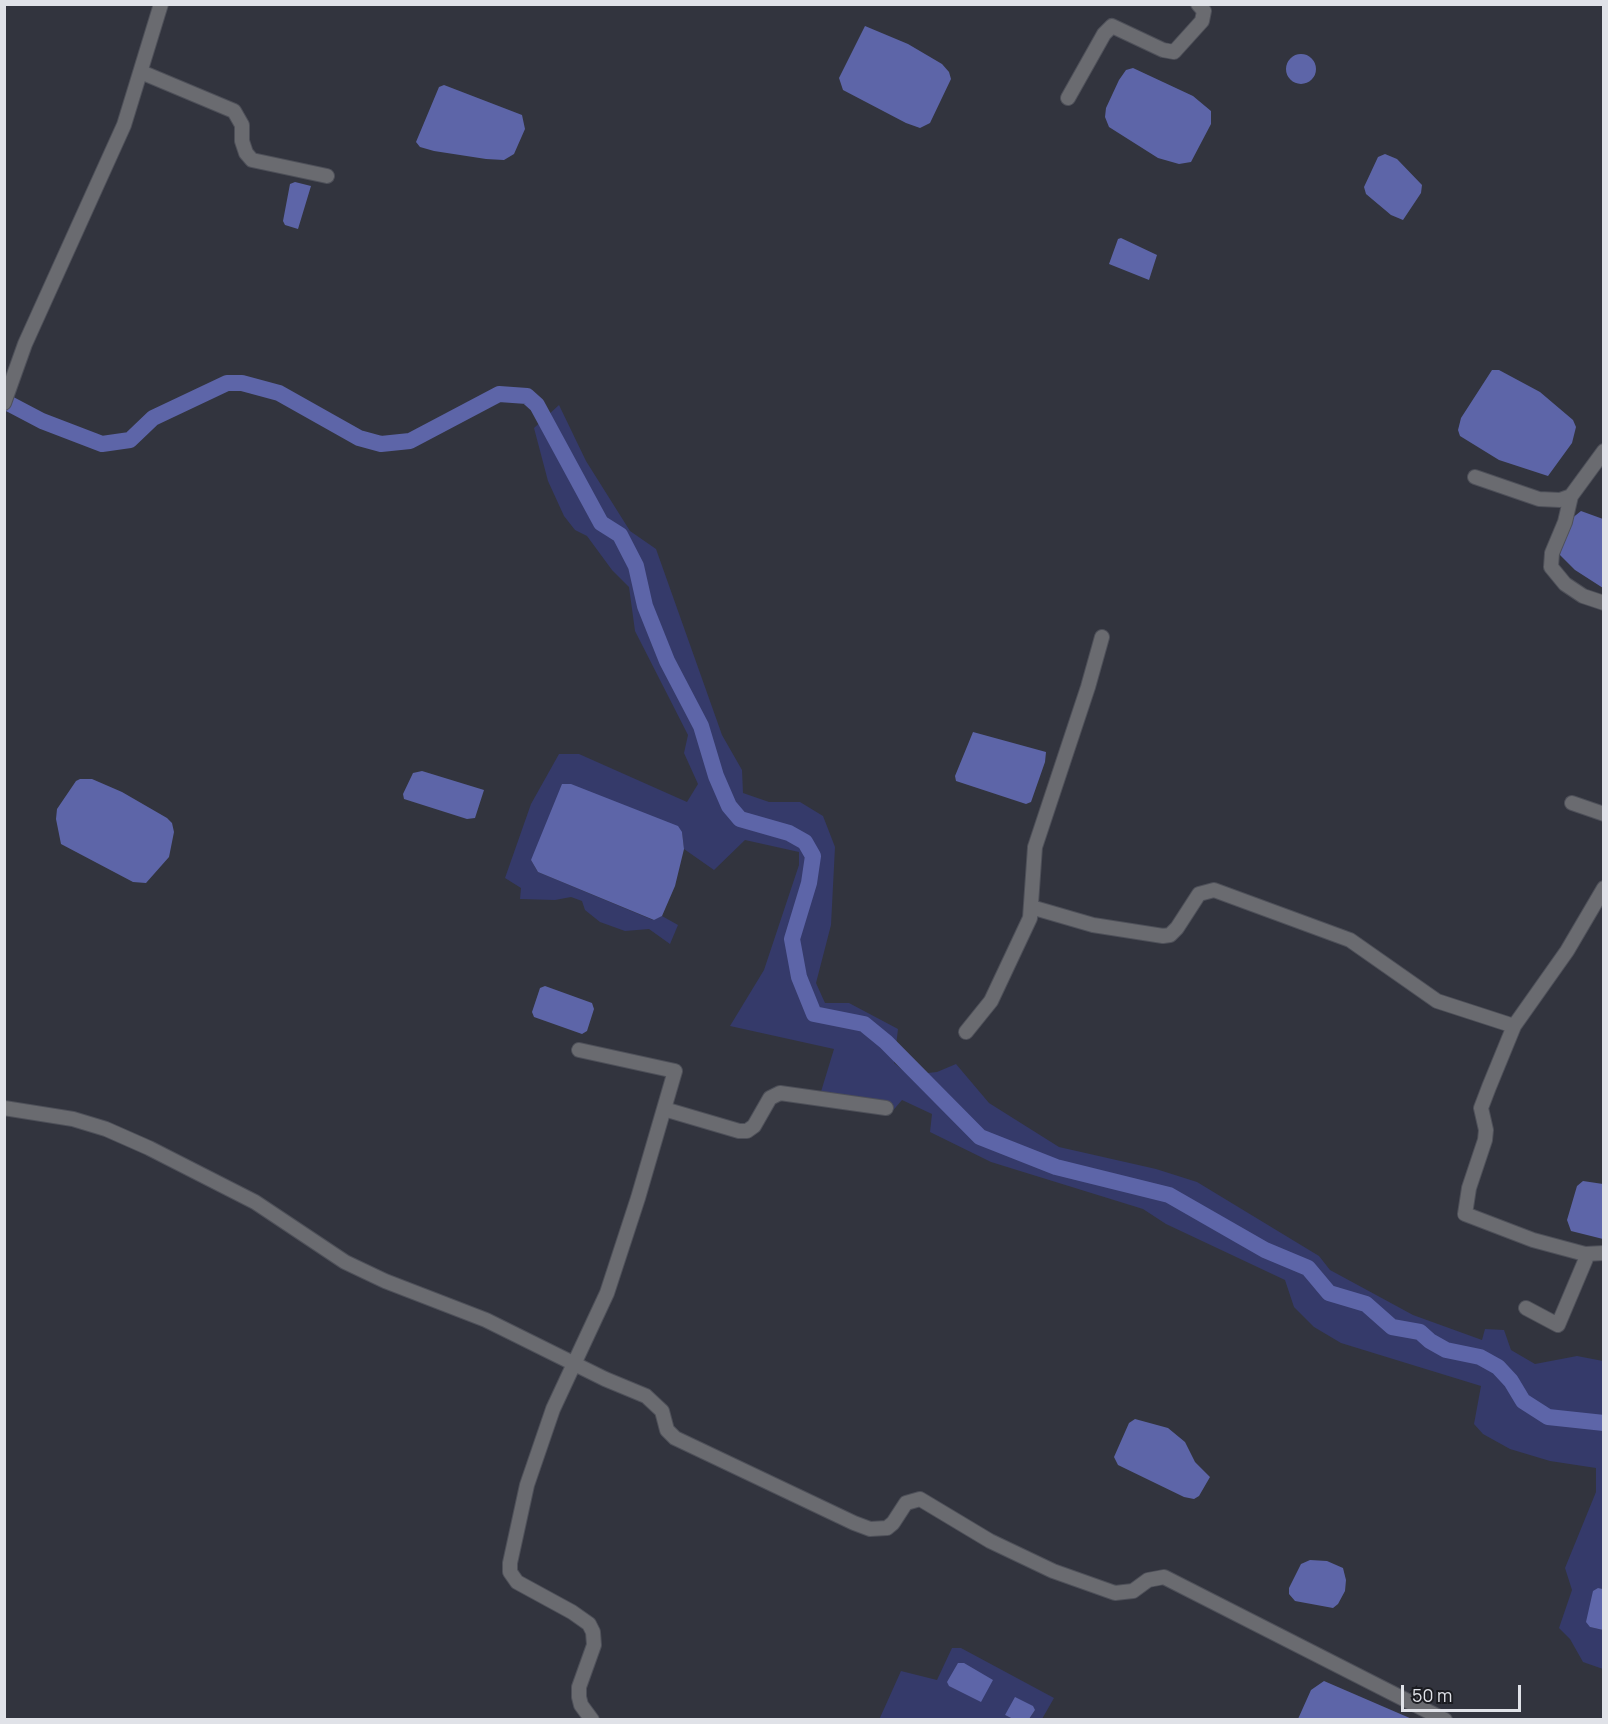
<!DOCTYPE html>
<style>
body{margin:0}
#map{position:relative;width:1608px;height:1724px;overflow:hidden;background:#32343e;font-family:Manrope,sans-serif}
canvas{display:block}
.frame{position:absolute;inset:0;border:6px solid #e0e2e8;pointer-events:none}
.scale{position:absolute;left:1401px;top:1685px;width:120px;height:27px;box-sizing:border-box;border:3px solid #e0e2e8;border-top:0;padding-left:8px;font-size:18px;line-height:21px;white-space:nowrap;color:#e0e2e8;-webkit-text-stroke:4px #1b1c21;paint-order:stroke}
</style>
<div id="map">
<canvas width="1608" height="1724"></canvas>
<div class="frame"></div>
<div class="scale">50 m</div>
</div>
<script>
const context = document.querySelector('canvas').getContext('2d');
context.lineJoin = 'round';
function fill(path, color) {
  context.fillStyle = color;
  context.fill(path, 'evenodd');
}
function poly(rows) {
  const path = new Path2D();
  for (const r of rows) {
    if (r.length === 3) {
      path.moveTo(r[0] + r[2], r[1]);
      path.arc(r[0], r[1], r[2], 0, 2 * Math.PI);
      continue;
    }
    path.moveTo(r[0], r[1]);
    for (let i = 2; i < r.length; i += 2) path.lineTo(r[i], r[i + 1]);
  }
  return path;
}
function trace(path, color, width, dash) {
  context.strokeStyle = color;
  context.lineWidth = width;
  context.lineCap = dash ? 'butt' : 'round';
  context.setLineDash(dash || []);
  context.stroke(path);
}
fill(poly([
 [559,405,586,461,630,531,656,549,722,735,742,770,743,793,769,802,800,802,823,816,835,847,831,925,816,983,825,1003,849,1003,898,1029,894,1063,909,1075,937,1072,956,1064,989,1103,1059,1147,1156,1169,1197,1182,1319,1256,1330,1270,1413,1315,1482,1340,1485,1329,1504,1330,1511,1350,1535,1364,1577,1356,1603,1361,1603,1589,1598,1588,1590,1627,1603,1630,1603,1669,1583,1662,1570,1639,1559,1628,1572,1590,1565,1568,1596,1492,1596,1468,1550,1461,1510,1449,1483,1434,1474,1424,1481,1386,1341,1343,1314,1327,1294,1307,1285,1280,1166,1224,1143,1209,991,1162,930,1132,932,1114,902,1100,890,1114,820,1095,834,1049,730,1026,764,970,799,865,799,852,745,840,714,870,684,849,682,832,531,860,538,872,653,920,662,916,678,925,670,944,649,929,625,931,600,922,585,910,582,901,571,897,555,900,520,899,521,888,505,878,531,804,559,754,579,754,687,802,698,784,684,753,688,735,635,631,629,587,612,570,587,536,575,530,564,516,548,481,534,428],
 [952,1648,961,1648,1054,1698,1042,1719,1029,1719,1035,1710,1005,1715,1013,1719,879,1720,901,1671,937,1680]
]), '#353a6a');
fill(poly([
 [865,26,908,44,942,64,949,72,951,79,930,123,920,128,906,123,843,90,839,78],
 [1301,69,15],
 [1133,68,1193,96,1211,111,1211,124,1191,162,1179,164,1158,158,1109,127,1105,117,1106,108,1119,80,1126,70],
 [444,85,522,115,525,129,514,154,504,160,486,159,434,151,420,147,416,142,439,87],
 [1385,154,1397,159,1422,185,1421,193,1403,220,1391,215,1366,194,1364,187,1378,157],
 [295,182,311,186,298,229,285,225,283,221,290,184],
 [1121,238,1157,255,1149,280,1109,264,1118,239],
 [1492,370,1499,370,1540,392,1573,420,1576,427,1572,443,1548,476,1499,460,1460,436,1458,430,1461,418],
 [1581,511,1603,519,1603,588,1575,570,1560,555,1562,538,1571,519],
 [973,732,1046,752,1045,762,1031,802,1026,804,956,781,955,776],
 [422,771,484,790,475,818,467,819,404,799,403,794,413,773],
 [80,779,92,779,122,792,167,818,172,823,174,832,169,857,146,883,133,882,61,844,56,819,57,809,76,781],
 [562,784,571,784,678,826,682,832,684,849,675,886,662,916,654,920,538,872,531,860],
 [545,986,592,1003,594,1009,587,1031,582,1034,534,1017,532,1012,540,988],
 [1583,1181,1603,1184,1603,1239,1571,1231,1567,1220,1577,1186],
 [1135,1419,1168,1428,1185,1442,1195,1462,1210,1477,1199,1496,1194,1499,1184,1497,1118,1465,1114,1457,1129,1423],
 [1310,1560,1327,1561,1343,1568,1346,1580,1345,1591,1338,1604,1333,1608,1295,1601,1289,1594,1289,1588,1301,1564],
 [1598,1588,1603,1589,1603,1630,1590,1627,1586,1622,1593,1591],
 [958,1663,964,1663,993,1680,981,1702,949,1686,947,1682],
 [1324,1681,1412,1719,1298,1719,1311,1690],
 [1015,1697,1033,1706,1035,1710,1029,1719,1013,1719,1005,1715]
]), '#5d65a8');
trace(poly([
 [4,401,42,421,102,444,130,440,153,418,227,383,242,383,279,393,359,438,381,444,410,441,499,394,527,396,537,405,601,523,620,535,636,566,645,606,667,661,701,726,716,776,729,806,740,819,789,833,805,842,813,856,809,883,792,939,799,977,814,1014,864,1024,886,1042,980,1137,1056,1167,1169,1195,1265,1250,1308,1268,1329,1293,1366,1304,1392,1327,1420,1332,1430,1341,1446,1350,1480,1357,1498,1367,1511,1381,1523,1401,1548,1417,1604,1423]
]), '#5d65a8', 16);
const street = poly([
 [141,72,234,111,242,125,242,141,246,153,252,160,327,176],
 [1068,98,1104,34,1112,26,1163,50,1174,52,1202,21,1204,11,1198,4],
 [4,403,25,344,124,125,161,4],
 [1475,477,1539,499,1560,500,1571,496,1604,451],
 [1571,496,1565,522,1552,553,1551,567,1565,584,1583,596,1604,603],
 [1572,803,1604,814],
 [1604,888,1567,951,1514,1026,1489,1087,1481,1108,1486,1130,1485,1140,1469,1188,1465,1214,1533,1240,1585,1254,1604,1253],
 [1031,907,1093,925,1163,936,1170,935,1177,928,1199,894,1214,890,1350,940,1437,1001,1514,1026],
 [966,1032,991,1001,1030,918,1035,847,1088,687,1102,637],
 [579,1050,675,1071,638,1198,607,1293,553,1409,527,1485,510,1563,510,1572,517,1582,572,1612,589,1624,593,1632,594,1645,579,1687,579,1697,581,1705,592,1720],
 [4,1108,73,1119,106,1129,149,1148,255,1202,345,1262,385,1281,486,1320,605,1379,646,1396,662,1411,667,1430,675,1438,854,1523,870,1529,887,1528,893,1523,906,1503,920,1499,990,1541,1053,1571,1115,1593,1133,1591,1148,1580,1164,1577,1445,1720],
 [664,1109,739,1131,747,1131,754,1126,770,1098,780,1093,886,1108],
 [1526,1308,1558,1325,1588,1254]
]);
trace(street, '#4e5059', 16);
trace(street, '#6a6b70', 14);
</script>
